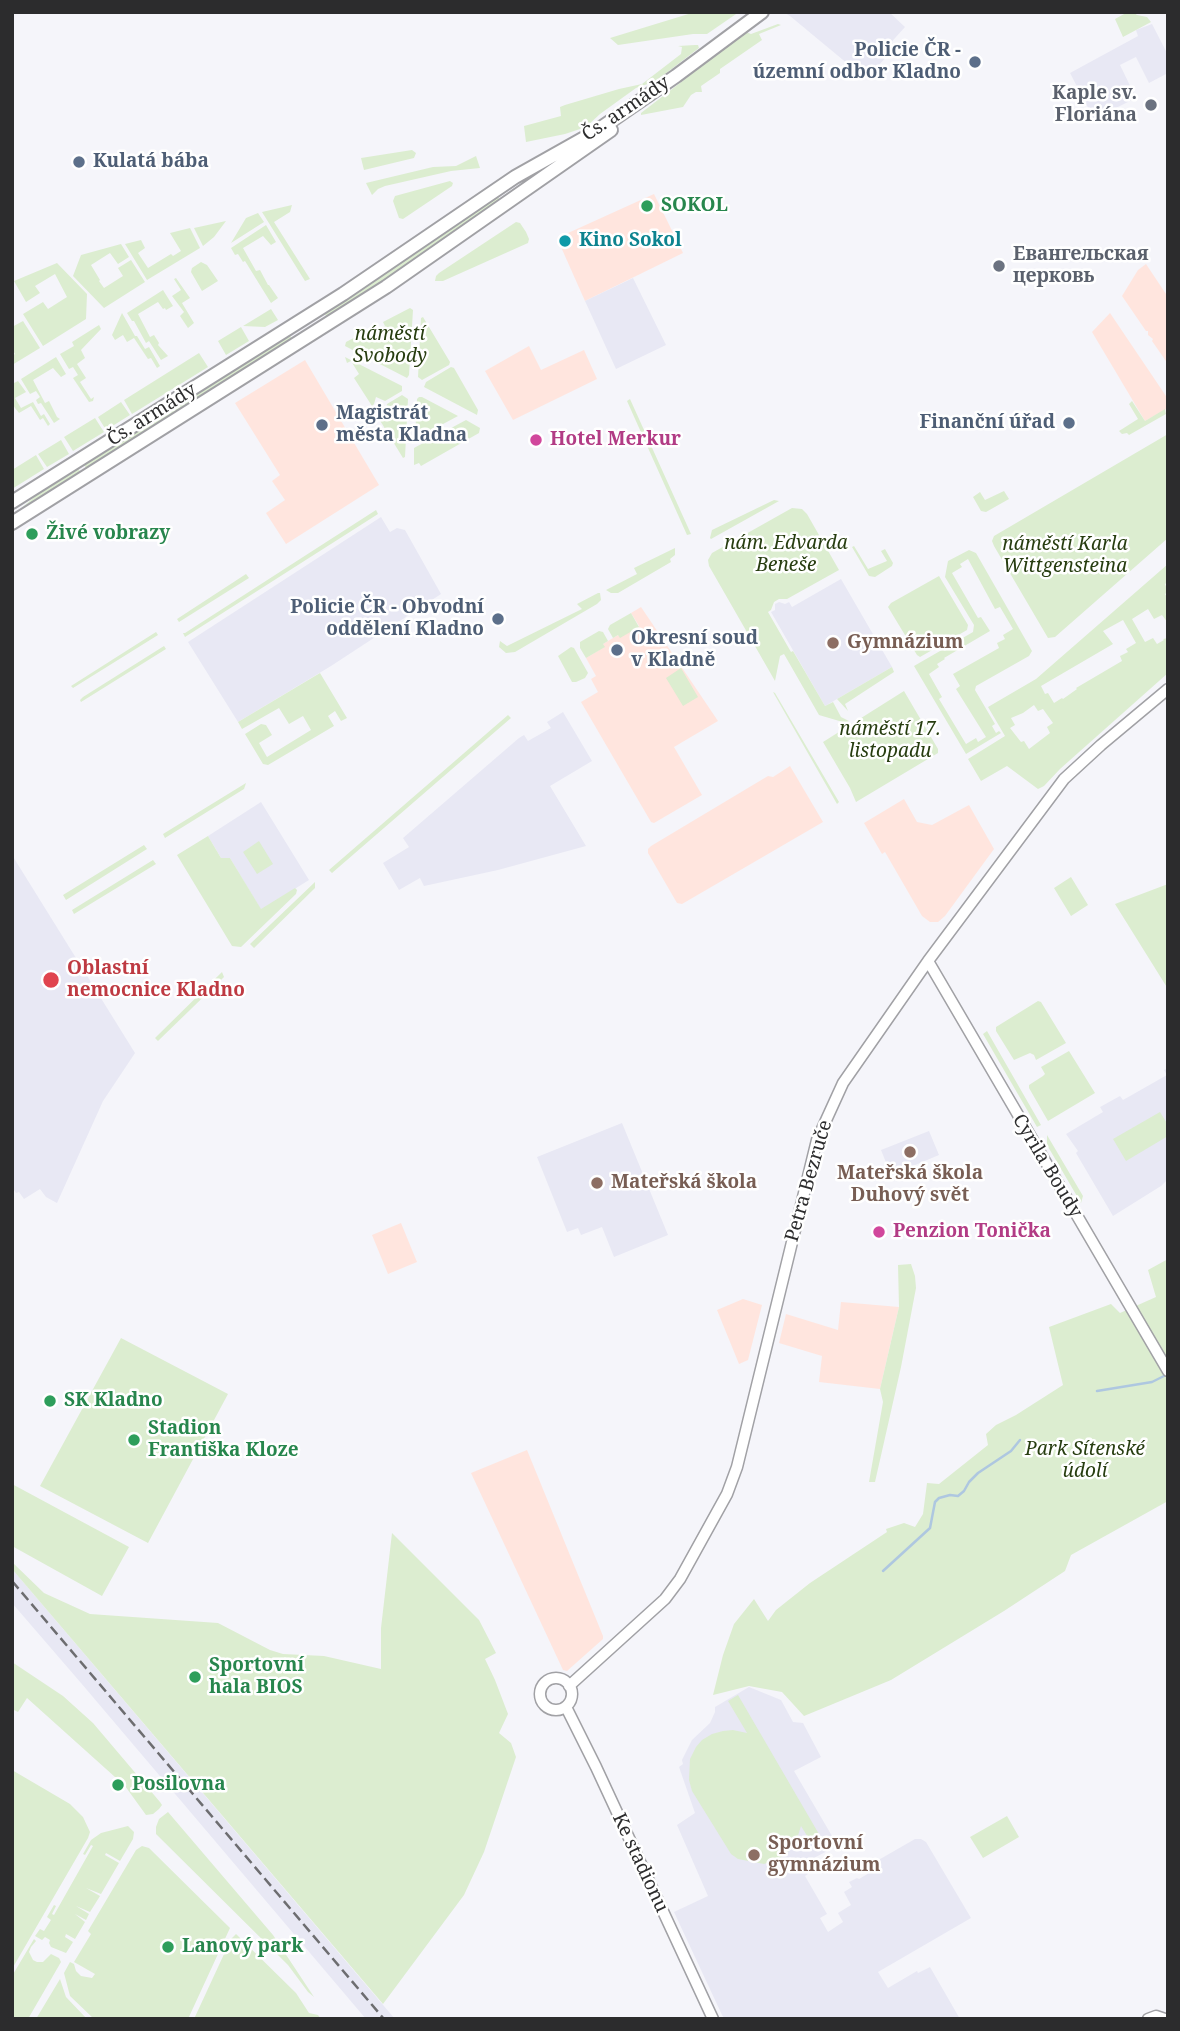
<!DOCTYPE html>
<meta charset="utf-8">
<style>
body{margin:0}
#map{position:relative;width:1180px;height:2031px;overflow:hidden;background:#f5f5fa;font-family:"Noto Serif",serif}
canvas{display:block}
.frame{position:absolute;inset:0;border:14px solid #2c2c2d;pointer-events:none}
</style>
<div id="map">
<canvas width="1180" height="2031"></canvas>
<div class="frame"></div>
</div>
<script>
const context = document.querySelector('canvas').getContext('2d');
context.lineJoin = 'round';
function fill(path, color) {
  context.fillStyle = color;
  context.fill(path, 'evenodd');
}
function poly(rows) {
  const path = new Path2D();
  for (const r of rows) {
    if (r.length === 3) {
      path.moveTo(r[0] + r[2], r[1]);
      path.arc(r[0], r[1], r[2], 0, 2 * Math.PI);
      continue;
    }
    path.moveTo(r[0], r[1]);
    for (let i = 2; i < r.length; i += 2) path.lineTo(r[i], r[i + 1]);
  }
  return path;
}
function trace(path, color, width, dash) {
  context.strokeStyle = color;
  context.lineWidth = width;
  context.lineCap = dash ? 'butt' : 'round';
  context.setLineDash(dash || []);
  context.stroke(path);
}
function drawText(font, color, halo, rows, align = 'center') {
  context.font = font + ' "Noto Serif",serif';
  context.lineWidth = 5;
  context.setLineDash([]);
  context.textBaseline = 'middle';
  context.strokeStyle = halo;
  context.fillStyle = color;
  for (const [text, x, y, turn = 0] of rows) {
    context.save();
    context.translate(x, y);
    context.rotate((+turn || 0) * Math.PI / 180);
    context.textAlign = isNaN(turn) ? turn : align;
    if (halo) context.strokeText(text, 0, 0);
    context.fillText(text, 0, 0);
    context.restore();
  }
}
fill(poly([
 [654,194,683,253,585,301,557,238],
 [1146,264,1168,297,1168,364,1152,341,1153,339,1148,335,1148,331,1146,331,1122,296,1138,270],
 [1110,313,1168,399,1168,408,1145,421,1092,332],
 [529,346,541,370,584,350,597,379,513,420,485,371],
 [305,360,379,485,286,544,266,513,285,500,272,481,280,475,235,403],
 [641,607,718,721,674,747,702,795,654,823,651,822,581,702,598,692,591,679,596,676,586,658,604,647,603,644,618,635,620,637,639,626,631,613],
 [790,766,823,822,682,904,677,903,648,853,648,849,651,846,768,776,773,777],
 [904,799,917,822,932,825,969,805,994,849,945,916,938,922,930,922,922,916,885,852,882,854,864,823],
 [401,1223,417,1262,388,1274,372,1235],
 [743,1299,762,1305,748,1360,739,1364,717,1310],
 [841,1302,899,1307,880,1389,819,1382,822,1356,779,1343,786,1314,838,1330],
 [527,1450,603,1636,603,1639,567,1671,563,1670,471,1473]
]), '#ffe5de');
fill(poly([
 [783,12,889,12,905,27,886,48,890,53,866,79,790,16],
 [1152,24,1168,55,1168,73,1149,83,1136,57,1120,65,1136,98,1094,119,1070,73,1138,36,1136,30],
 [633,278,666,345,616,369,585,301],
 [381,517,390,532,397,528,405,530,441,594,331,666,238,722,188,642],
 [841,579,892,667,825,706,771,612,775,610,775,604,779,602,785,604,789,602,792,607],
 [563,712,592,761,550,786,586,846,498,870,424,886,420,878,399,890,383,863,409,847,403,838,519,738,524,735,528,741,551,728,547,722],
 [261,802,309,880,261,910,230,858,221,858,208,836],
 [12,855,135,1053,103,1101,57,1203,46,1197,40,1189,24,1199,19,1192,16,1193,12,1187],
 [1168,1068,1168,1179,1161,1186,1113,1216,1076,1153,1078,1151,1066,1134,1103,1112,1100,1107,1120,1096,1123,1100,1167,1075,1164,1070],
 [622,1123,668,1235,614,1257,602,1227,581,1235,578,1228,567,1232,537,1157],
 [929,1131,939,1155,891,1175,881,1150],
 [12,1569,395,2019,366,2019,81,1683,12,1603],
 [749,1687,781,1700,793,1722,803,1723,821,1757,794,1771,832,1836,828,1839,833,1848,812,1859,817,1868,805,1876,827,1914,820,1918,828,1932,843,1922,838,1913,851,1905,844,1892,852,1887,849,1882,857,1878,859,1879,874,1870,875,1862,915,1839,921,1839,926,1842,971,1918,878,1972,888,1988,917,1971,918,1973,930,1967,960,2019,725,2019,722,2015,674,1912,708,1896,677,1825,695,1813,679,1767,683,1764,682,1760,692,1740,710,1723,715,1712,715,1707]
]), '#e8e8f4');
fill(poly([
 [695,12,739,12,707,34,693,34,618,45,610,38],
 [1133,12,1137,15,1147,17,1151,22,1123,37,1115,19,1126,13],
 [778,24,781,25,759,34,762,40,720,69,720,73,701,86,702,92,696,92,691,95,683,107,641,115,641,113,746,32,751,34],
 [695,45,698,45,699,48,656,81,636,88,600,114,586,127,565,134,526,142,524,126,561,116,560,107,565,105,619,89,642,84,681,54,682,47,678,46],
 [412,150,416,153,414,158,364,170,361,158],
 [476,156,480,168,451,171,385,186,378,189,372,195,366,183,433,167,456,166],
 [450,181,453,183,452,186,403,219,399,218,393,201,395,196],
 [498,197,501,201,327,318,325,314],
 [292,205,290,212,274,222,310,279,305,281,262,212],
 [258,213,264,222,231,243,246,218],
 [226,221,214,237,203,246,194,228],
 [516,222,520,223,526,232,529,239,528,243,443,281,435,281,436,276,439,273],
 [266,225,276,242,271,245,263,236,243,248,256,271,260,270,268,285,269,285,278,298,271,303,245,261,243,262,238,254,235,255,231,248],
 [190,228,200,248,147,280,125,244,141,240,145,248,138,253,148,268,171,254,173,256,181,251,170,233],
 [121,244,129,257,118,264,110,253,91,265,100,280,99,281,104,288,123,276,118,268,131,260,145,282,104,308,73,276,81,255],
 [201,262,207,265,218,281,202,291,191,272,192,268],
 [57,263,87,294,86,319,43,346,23,314,43,302,48,309,67,297,55,274,35,286,40,293,26,302,14,281],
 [176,278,190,298,182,303,194,323,188,328,180,316,184,312,172,296,181,290,174,279],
 [163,290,173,306,166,310,165,308,163,309,158,302,138,314,150,337,154,335,159,343,158,345,168,356,161,360,149,341,146,343,134,321,132,321,127,313],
 [410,308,413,310,409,375,407,378,345,346,346,342,371,329,373,333,385,326,383,322],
 [271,309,278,320,265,327,243,326],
 [122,313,135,336,137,336,145,349,149,347,160,366,157,368,151,358,148,359,134,338,127,342,123,335,115,340,112,335],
 [423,317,450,362,449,365,422,380,418,377,421,318],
 [23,321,40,348,12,365,12,356,15,354,12,349,12,327],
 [99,325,101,329,81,350,85,358,77,364,86,378,80,382,91,399,94,397,93,401,89,402,73,378,78,375,73,367,69,369,60,354,74,346,72,342],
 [241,327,249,341,226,355,218,341],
 [290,336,293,339,87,469,84,465],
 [199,353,208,367,132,414,124,400],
 [56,357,66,374,61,377,53,368,33,380,45,403,49,401,57,417,60,419,54,423,41,403,38,404,36,400,40,397,36,391,30,394,21,379],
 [345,357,402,386,402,391,385,401,376,397,374,404,372,406,354,378,359,374,351,361,347,363],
 [451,367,454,368,478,410,477,415,424,387,426,382],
 [18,381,26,392,15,398,21,408,33,402,41,416,44,414,50,424,48,426,43,418,40,420,31,406,19,413,15,408,12,403,12,384],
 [402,395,408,399,405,457,403,458,376,414,378,411,385,414,387,404],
 [419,397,422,397,458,416,415,439,417,399],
 [630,399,691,534,687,535,627,401],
 [1132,401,1145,421,1165,409,1166,414,1129,435,1127,433,1122,434,1119,431,1138,419,1129,404],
 [121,402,130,415,106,430,98,417],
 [95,418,104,432,73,451,64,437],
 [466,420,480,428,479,433,421,466,419,463,414,465,414,448],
 [1168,434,1168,538,1055,637,1048,638,994,546,992,541,994,536],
 [61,440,69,454,47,467,38,454],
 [36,455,44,469,12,489,12,470],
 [78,468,81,473,12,516,39,493],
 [1004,491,1009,499,986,512,981,511,973,497,980,492,985,500],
 [774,500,779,501,711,539,710,538,712,530],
 [792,508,802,509,807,514,839,570,787,599,779,599,774,602,771,610,768,612,791,652,793,651,825,706,833,702,841,717,849,721,846,723,819,715,784,654,780,656,775,681,709,566,708,560,712,553],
 [376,510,378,514,185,637,183,633,185,633],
 [854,546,868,569,887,561,881,551,885,549,893,563,892,566,875,577,869,576,852,547],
 [675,548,675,555,670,559,671,562,618,593,611,593,606,590,637,574,634,568],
 [969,550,976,553,1032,651,1029,656,976,686,975,690,995,724,992,726,996,733,999,731,1001,733,966,754,914,666,973,632,974,625,945,577,948,561],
 [968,559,995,609,1000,607,1013,629,1003,635,1005,639,997,643,999,648,953,674,960,686,956,689,986,737,978,742,976,738,966,744,939,699,942,697,929,674,939,667,937,664,945,659,944,658,990,631,981,617,978,618,952,573,962,567,960,564],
 [1168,564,1168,582,1165,584,1168,592,1165,594,1168,599,1168,623,1162,615,1154,619,1148,609,1132,619,1145,642,1153,638,1157,644,1164,640,1163,639,1168,638,1168,673,1060,769,1044,786,1038,789,1007,766,981,781,968,759,1005,736,988,707,1036,679],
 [1123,620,1136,643,1126,649,1128,652,1120,656,1122,661,1076,688,1077,689,1063,699,1062,698,1054,703,1048,693,1045,694,1041,686,1113,644,1103,631],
 [1034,705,1038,711,1043,709,1053,723,1047,727,1050,733,1029,749,1024,741,1021,742,1010,728,1015,725,1011,718,1023,713],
 [246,574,249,578,179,622,177,619],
 [939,576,968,625,967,630,920,657,917,655,888,607,891,603],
 [598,593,600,593,601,600,597,604,515,652,506,653,499,647,500,641,507,646,582,609,577,604],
 [631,613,639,627,620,638,618,635,613,638,608,629,610,625],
 [599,631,603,632,608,641,603,644,605,647,586,658,580,648,580,642],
 [156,632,158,635,73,688,71,686],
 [164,646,166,649,81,702,80,700,83,697],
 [571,647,574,648,588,673,585,678,576,682,572,682,558,656],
 [892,667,894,672,845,704,848,711,837,699],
 [681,668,698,697,683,706,666,678],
 [320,673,347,718,341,721,335,711,328,716,334,726,268,765,263,764,245,734,261,724,266,725,272,735,259,743,267,757,311,730,303,716,289,724,279,708,242,729,238,722],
 [904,691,938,749,938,753,856,802,850,788,823,742],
 [773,692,775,693,839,802,837,804],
 [508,715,511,718,332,873,329,870],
 [246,783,244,789,165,838,163,834],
 [208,836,221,858,230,858,261,909,295,888,297,890,296,894,241,947,232,946,177,855],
 [259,841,273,864,257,874,243,852],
 [144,845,147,849,66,900,63,895],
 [153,860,156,864,74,914,72,910],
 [1071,877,1088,905,1071,916,1054,888],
 [315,882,315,888,254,948,250,944],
 [1168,884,1168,989,1115,904],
 [222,972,224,977,158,1041,155,1038],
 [1038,1001,1041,1002,1066,1043,1036,1060,1034,1055,1030,1053,1014,1060,996,1031,996,1027],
 [987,1031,1041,1125,1037,1127,983,1034],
 [1069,1051,1095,1093,1048,1121,1029,1088,1029,1085,1043,1076,1045,1074,1041,1067],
 [1160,1112,1168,1125,1168,1136,1126,1161,1113,1139],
 [1047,1135,1083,1196,1081,1203,1047,1145],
 [1168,1259,1168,1501,1071,1555,1065,1571,1004,1611,891,1680,804,1716,782,1692,749,1686,713,1695,723,1655,734,1624,754,1599,768,1621,776,1610,810,1583,887,1532,886,1529,904,1523,915,1527,923,1514,927,1483,939,1484,988,1445,986,1434,996,1425,1016,1415,1063,1385,1049,1327,1111,1304,1120,1313,1156,1297,1148,1270],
 [911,1264,915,1276,916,1288,901,1367,875,1482,869,1482,883,1402,880,1389,899,1307,898,1265],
 [121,1338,228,1394,148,1543,40,1486],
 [12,1484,129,1547,102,1596,12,1546],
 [392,1533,479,1620,496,1653,485,1659,495,1680,508,1714,499,1733,511,1743,516,1757,484,1852,464,1895,383,2004,12,1569,12,1562,44,1593,90,1614,218,1623,270,1650,283,1654,324,1656,381,1669,381,1628],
 [12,1662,63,1696,93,1723,160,1802,162,1805,159,1809,153,1814,146,1815,125,1786,27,1698,18,1712,12,1709],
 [738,1695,823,1841,814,1847,801,1826,796,1842,789,1851,780,1858,764,1864,738,1859,731,1854,692,1791,689,1780,690,1759,696,1747,702,1740,712,1734,723,1731,733,1730,747,1733,728,1701],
 [12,1770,70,1804,83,1817,90,1832,88,1838,12,1969],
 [168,1812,273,1935,314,1997,308,1992,288,1965,156,1834,156,1827,159,1819],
 [1007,1816,1019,1837,983,1858,970,1837],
 [128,1826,134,1832,133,1839,120,1861,106,1853,105,1855,119,1863,101,1894,86,1888,100,1896,90,1912,76,1906,89,1914,86,1920,75,1914,85,1922,75,1939,66,1934,65,1937,73,1942,66,1953,51,1947,49,1943,50,1940,45,1937,42,1940,35,1936,40,1929,44,1931,51,1920,47,1917,54,1905,56,1906,52,1914,54,1915,93,1846,91,1845,85,1855,83,1854,91,1840,101,1833],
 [142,1846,149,1848,230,1928,188,2019,94,2019,70,1996,64,1973,70,1962,74,1964,76,1971,81,1976,92,1978,95,1974,74,1962,91,1934,88,1931,136,1850],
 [236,1934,296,1993,309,2013,318,2015,321,2019,194,2019,231,1939],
 [34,1939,36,1941,31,1947,29,1952,33,1960,37,1962,43,1962,51,1954,59,1958,61,1962,28,2019,12,2019,12,1976],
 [60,1979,66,1997,87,2019,36,2019]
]), '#dcedd0');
trace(poly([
 [1097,1391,1152,1382,1168,1374],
 [883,1571,930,1528,935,1502,939,1498,950,1495,958,1496,964,1491,969,1482,978,1473,1011,1451,1020,1440]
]), '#aec7e0', 2.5);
const minor = poly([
 [928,961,1168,1371],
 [556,1694,16],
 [569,1686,665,1599,680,1579,727,1494,737,1467,817,1140,843,1083,928,961,1064,779,1101,745,1168,689],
 [566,1707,596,1767,713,2019],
 [1148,2019,1156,2016,1165,2019]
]);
const major = poly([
 [12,502,343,294,515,177,595,132,676,76,762,12],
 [12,523,386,287,611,130]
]);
trace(minor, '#a1a1a5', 13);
trace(major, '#a1a1a5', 16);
trace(minor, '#fff', 10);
trace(major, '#fff', 12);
trace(poly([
 [12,1581,384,2019]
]), '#6d6d70', 2.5, [10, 5]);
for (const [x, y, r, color] of [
 [975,62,7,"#5c6f8a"],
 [1151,105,7,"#6b7280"],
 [79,162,7,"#5c6f8a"],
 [647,206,7,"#2e9e5b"],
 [565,241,7,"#0f9aa8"],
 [999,266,7,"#6b7280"],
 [1069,423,7,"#5c6f8a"],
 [322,425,7,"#5c6f8a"],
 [536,440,7,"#d1479c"],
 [32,534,7,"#2e9e5b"],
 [498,619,7,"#5c6f8a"],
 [833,643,7,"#8d6e63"],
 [617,650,7,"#5c6f8a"],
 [51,980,9,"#e0444e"],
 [910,1152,7,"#8d6e63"],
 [597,1183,7,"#8d6e63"],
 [879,1232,7,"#d1479c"],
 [50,1401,7,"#2e9e5b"],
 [134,1440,7,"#2e9e5b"],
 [195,1677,7,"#2e9e5b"],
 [118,1785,7,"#2e9e5b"],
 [754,1855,7,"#8d6e63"],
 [168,1947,7,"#2e9e5b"]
]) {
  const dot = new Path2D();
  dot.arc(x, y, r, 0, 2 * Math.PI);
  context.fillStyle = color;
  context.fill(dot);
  trace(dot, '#fff', 2.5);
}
drawText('bold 19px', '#4e5e75', '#fff', [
 ["Policie ČR -",961,51],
 ["územní odbor Kladno",961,73],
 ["Kulatá bába",93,162,"left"],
 ["Magistrát",336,414,"left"],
 ["města Kladna",336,436,"left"],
 ["Finanční úřad",1055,423],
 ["Policie ČR - Obvodní",484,608],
 ["oddělení Kladno",484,630],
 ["Okresní soud",631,639,"left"],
 ["v Kladně",631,661,"left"]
], 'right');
drawText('bold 19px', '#5b616d', '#fff', [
 ["Kaple sv.",1137,94],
 ["Floriána",1137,116],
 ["Евангельская",1013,255,"left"],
 ["церковь",1013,277,"left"]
], 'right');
drawText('19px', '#2c2c2d', '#fff', [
 ["Čs. armády",626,109,-34],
 ["Čs. armády",152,415,-32],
 ["Cyrila Boudy",1047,1166,59],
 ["Petra Bezruče",809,1181,-74],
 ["Ke stadionu",640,1863,65]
]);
drawText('bold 19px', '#27864d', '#fff', [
 ["SOKOL",661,206],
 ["Živé vobrazy",46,534],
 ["SK Kladno",64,1401],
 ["Stadion",148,1429],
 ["Františka Kloze",148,1451],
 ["Sportovní",209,1666],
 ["hala BIOS",209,1688],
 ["Posilovna",132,1785],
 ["Lanový park",182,1947]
], 'left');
drawText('bold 19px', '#0d838f', '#fff', [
 ["Kino Sokol",579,241]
], 'left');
drawText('italic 19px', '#273d10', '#fff', [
 ["náměstí",390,335],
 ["Svobody",390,357],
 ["nám. Edvarda",786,544],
 ["Beneše",786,566],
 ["náměstí Karla",1065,545],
 ["Wittgensteina",1065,567],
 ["náměstí 17.",890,730],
 ["listopadu",890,752],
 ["Park Sítenské",1085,1450],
 ["údolí",1085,1472]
]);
drawText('bold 19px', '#b23c85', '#fff', [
 ["Hotel Merkur",550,440],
 ["Penzion Tonička",893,1232]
], 'left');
drawText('bold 19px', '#785e54', '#fff', [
 ["Gymnázium",847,643],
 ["Mateřská škola",910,1174,"center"],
 ["Duhový svět",910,1196,"center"],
 ["Mateřská škola",611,1183],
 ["Sportovní",768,1844],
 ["gymnázium",768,1866]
], 'left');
drawText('bold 19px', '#be3a42', '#fff', [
 ["Oblastní",67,969],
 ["nemocnice Kladno",67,991]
], 'left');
</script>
